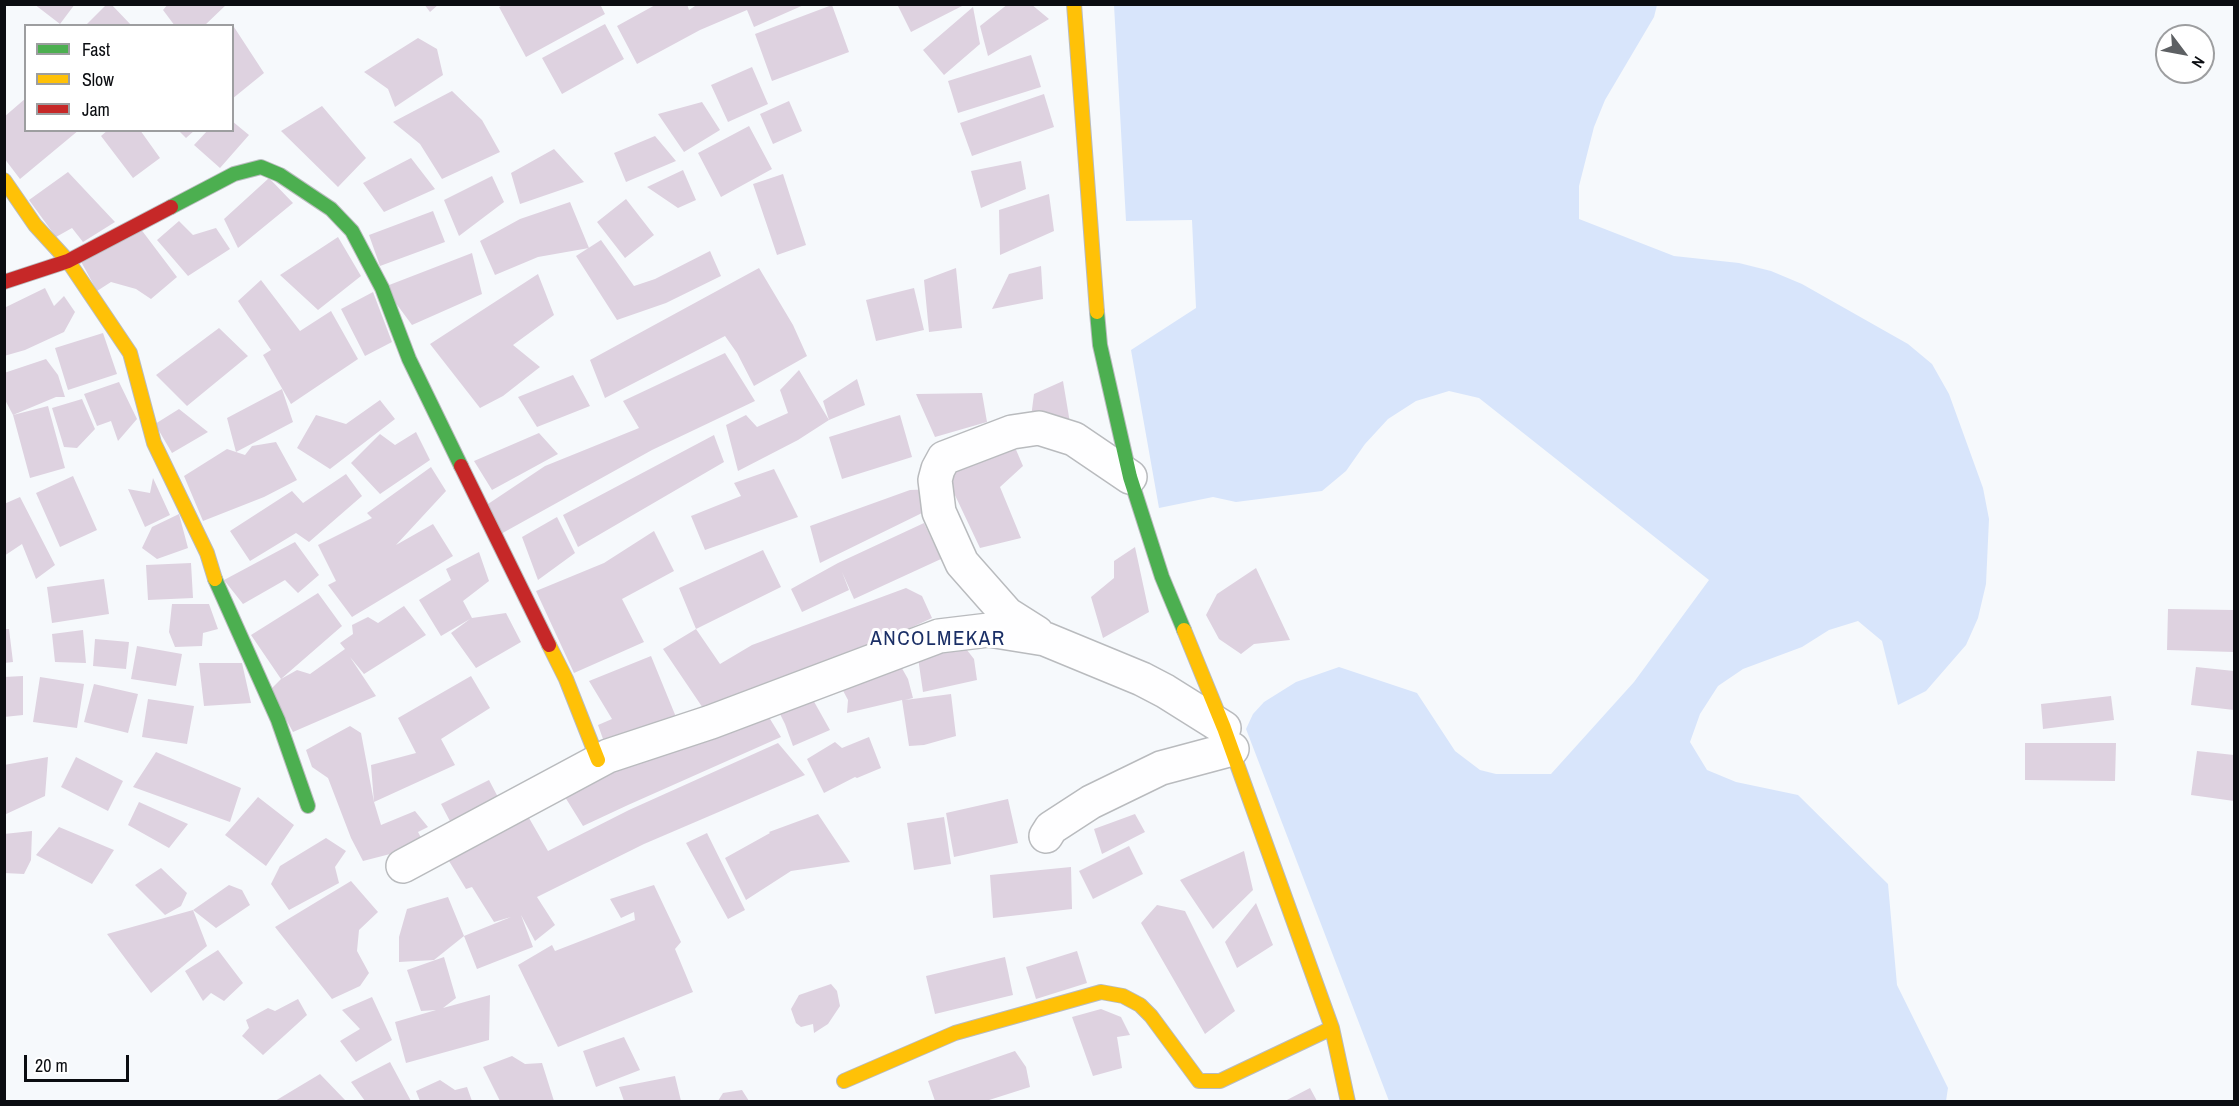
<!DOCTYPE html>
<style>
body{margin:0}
#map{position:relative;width:2239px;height:1106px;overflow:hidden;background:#f6f9fc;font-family:"Archivo Narrow",sans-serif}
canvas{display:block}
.frame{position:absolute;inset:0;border:6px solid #0b0d11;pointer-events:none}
.legend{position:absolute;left:24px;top:24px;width:210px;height:108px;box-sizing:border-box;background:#fff;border:2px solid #9d9ea0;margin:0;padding:8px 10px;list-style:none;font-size:18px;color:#0b0d11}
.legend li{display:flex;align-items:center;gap:12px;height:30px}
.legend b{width:30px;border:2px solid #9d9ea0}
.north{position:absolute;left:2155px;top:24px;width:60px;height:60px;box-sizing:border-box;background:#fff;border:2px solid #9d9ea0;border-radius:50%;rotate:122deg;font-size:16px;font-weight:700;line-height:24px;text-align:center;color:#0b0d11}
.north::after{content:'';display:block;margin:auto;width:21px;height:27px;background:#5d6063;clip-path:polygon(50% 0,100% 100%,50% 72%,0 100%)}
.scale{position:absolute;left:24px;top:1055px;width:105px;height:27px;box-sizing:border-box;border:3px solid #0b0d11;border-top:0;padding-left:8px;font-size:18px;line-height:21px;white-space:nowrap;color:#0b0d11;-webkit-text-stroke:4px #fff;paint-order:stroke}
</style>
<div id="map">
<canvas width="2239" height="1106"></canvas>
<div class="frame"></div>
<ul class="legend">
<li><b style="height:8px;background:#4caf50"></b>Fast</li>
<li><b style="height:8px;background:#ffc107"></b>Slow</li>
<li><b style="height:8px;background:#c62828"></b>Jam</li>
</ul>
<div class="north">N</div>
<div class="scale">20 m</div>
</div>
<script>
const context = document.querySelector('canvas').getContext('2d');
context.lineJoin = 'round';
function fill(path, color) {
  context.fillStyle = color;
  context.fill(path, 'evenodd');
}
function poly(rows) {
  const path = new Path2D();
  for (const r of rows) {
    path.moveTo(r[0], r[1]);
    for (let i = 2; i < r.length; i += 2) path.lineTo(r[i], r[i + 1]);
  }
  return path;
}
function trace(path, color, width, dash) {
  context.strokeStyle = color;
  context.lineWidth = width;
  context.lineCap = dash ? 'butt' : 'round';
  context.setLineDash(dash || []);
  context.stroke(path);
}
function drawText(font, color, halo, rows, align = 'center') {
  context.font = font + ' "Archivo Narrow",sans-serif';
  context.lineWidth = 6;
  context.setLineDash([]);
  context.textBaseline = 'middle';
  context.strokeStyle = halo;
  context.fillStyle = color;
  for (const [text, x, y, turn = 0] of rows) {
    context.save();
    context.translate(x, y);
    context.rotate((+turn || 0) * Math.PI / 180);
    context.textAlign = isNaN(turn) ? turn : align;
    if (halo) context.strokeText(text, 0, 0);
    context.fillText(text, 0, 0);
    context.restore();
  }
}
fill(poly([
 [1114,5,1657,5,1654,17,1605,100,1594,127,1579,186,1579,219,1674,256,1739,263,1771,271,1802,284,1908,344,1932,364,1949,394,1983,488,1989,519,1986,584,1978,618,1966,645,1926,691,1898,705,1882,641,1858,621,1829,630,1802,647,1743,669,1718,686,1700,714,1690,742,1707,770,1736,782,1798,795,1888,884,1897,985,1948,1088,1946,1101,1389,1101,1246,729,1253,714,1264,702,1296,682,1339,667,1417,693,1455,751,1480,770,1496,774,1551,774,1634,682,1709,580,1479,398,1449,391,1416,401,1388,419,1365,444,1346,471,1322,491,1236,502,1213,497,1159,508,1131,350,1196,308,1192,220,1126,221]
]), '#d8e5fb');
fill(poly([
 [34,4,75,4,60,24],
 [107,4,111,4,132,26,85,26],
 [168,4,227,4,204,26,175,26,163,10],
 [424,4,439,4,430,12],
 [505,4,600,4,605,14,526,57,499,7],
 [657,4,687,4,689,10,698,4,806,4,754,27,747,10,700,30,637,64,617,26],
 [897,4,966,4,911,32],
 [1008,4,1031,4,1049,19,988,56,980,26],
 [832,5,849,52,772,81,755,34],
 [973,7,980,44,944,75,923,50],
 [605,24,624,59,562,94,542,58],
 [234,27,264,73,232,99,232,29],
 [418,38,437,49,443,75,395,107,388,89,364,72],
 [1031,55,1041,87,958,113,948,81],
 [752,67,768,104,728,122,711,85],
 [452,91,482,120,500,152,442,179,420,144,393,122],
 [1044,94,1054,127,972,156,960,123],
 [26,98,26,130,79,130,20,179,4,158,4,117],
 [789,101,802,131,773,144,760,114],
 [702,102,720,130,684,152,658,114],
 [322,106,366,158,338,187,281,131],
 [232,121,249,135,220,168,194,145,208,130,232,130],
 [749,126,772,169,721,197,698,153],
 [108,130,140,130,160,158,133,178,101,136],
 [178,130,195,130,186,138],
 [655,136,676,161,626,182,614,153],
 [554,149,584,182,520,204,511,173],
 [411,158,435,189,384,212,363,183],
 [1021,161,1026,189,981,208,971,171],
 [683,170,696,200,678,208,647,187],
 [68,172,115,222,83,242,72,228,56,237,29,200],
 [783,174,806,245,777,255,753,184],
 [492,176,504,202,459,236,444,200],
 [269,178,293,203,238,248,224,219],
 [1049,194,1054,231,1000,255,999,210],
 [626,199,654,235,625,258,597,222],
 [570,202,589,248,538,257,495,275,480,241,520,219],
 [433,211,445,242,380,266,369,235],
 [179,221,193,235,216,228,230,249,188,276,157,240],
 [137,224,177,277,151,299,136,289,111,282,97,291,78,256],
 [338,237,361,276,318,310,280,275],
 [601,240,634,286,655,279,710,251,721,276,666,303,617,320,576,256],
 [472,253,482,294,412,325,384,287],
 [1041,266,1043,299,992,309,1009,274],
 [759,268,793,325,807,356,754,386,737,353,725,336,605,398,590,360],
 [956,268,962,328,929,332,924,280],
 [538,274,554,315,513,345,540,367,503,396,480,408,430,344],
 [261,280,300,331,331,311,358,359,291,404,263,355,271,350,238,301],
 [45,288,54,306,64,296,75,312,64,332,25,350,4,356,4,308],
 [914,288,924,330,876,341,866,300],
 [373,292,392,342,365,356,341,309],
 [219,328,248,356,187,406,156,375],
 [103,333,117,374,68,390,55,348],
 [725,353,755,401,652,450,499,535,485,506,545,466,639,428,623,401],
 [46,359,58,375,65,397,56,397,13,415,48,406,65,468,30,478,13,415,4,398,4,373],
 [799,370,829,420,798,440,738,471,726,425,746,415,757,427,788,413,780,390],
 [573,375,590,406,537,427,518,397],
 [857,379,865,405,829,420,823,401],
 [1063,381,1071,429,1030,425,1034,394],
 [119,382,137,419,118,441,111,421,97,426,84,394],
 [282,389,293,422,236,452,245,455,252,446,276,442,297,480,264,497,203,521,184,476,227,449,236,452,227,418],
 [982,393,987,422,935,437,916,394],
 [82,399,95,429,77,448,64,447,52,408],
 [380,400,395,419,330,469,297,448,316,415,346,424],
 [179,409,208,432,172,453,155,424],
 [900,415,912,457,842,479,829,437],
 [416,432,430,460,380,494,351,463,380,434,395,445],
 [539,433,558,454,492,490,474,461],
 [714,435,724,462,578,547,563,515],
 [1014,445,1023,466,1000,487,1021,538,980,548,944,472],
 [431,467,446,491,396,545,433,524,453,556,352,617,328,585,336,581,318,545,372,518,367,513],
 [774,469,798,517,705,550,691,516,741,496,734,483],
 [346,474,362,496,309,542,296,533,250,561,230,531,292,491,303,503],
 [73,476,97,530,60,547,36,493],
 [153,478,170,515,145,527,128,489,150,493],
 [934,489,934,514,922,513,820,563,810,526,910,490],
 [20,497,55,565,36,579,22,544,4,556,4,504],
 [179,514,188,548,157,559,142,548,152,527],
 [557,517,575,553,538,580,522,537],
 [924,523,941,559,854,599,842,572,849,590,802,612,791,589,838,563],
 [654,531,674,571,622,599,644,642,574,673,536,591,604,563],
 [295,542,319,575,298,593,285,580,243,604,224,580],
 [1135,547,1149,612,1103,638,1091,597,1114,578,1114,561],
 [763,550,781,587,696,629,679,588],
 [479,552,489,581,463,601,472,618,506,613,521,642,476,668,451,633,470,619,441,636,419,600,451,580,446,569],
 [191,563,193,598,148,600,146,565],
 [1256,568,1290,640,1254,644,1241,654,1219,639,1206,615,1217,594],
 [104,579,109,614,52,623,47,587],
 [906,588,922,596,932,618,711,720,663,649,696,629,720,664,752,645],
 [318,593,342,626,281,679,297,670,310,674,345,649,340,643,353,634,352,625,368,617,378,623,404,606,426,635,364,674,350,657,376,696,293,732,270,690,281,679,251,635],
 [172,604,209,604,218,629,203,633,202,646,175,647,169,632],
 [2168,609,2234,610,2234,652,2167,650],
 [4,629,9,629,13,662,4,663],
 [83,630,86,663,55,662,52,634],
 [95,639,129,642,126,669,93,666],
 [963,645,974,659,977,680,923,692,918,658],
 [137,646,182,654,176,686,131,679],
 [651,656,676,717,608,753,598,725,612,719,589,681],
 [199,663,242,663,251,703,204,706],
 [899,663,908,679,913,698,905,700,951,694,956,736,924,745,909,746,902,700,847,713,848,700,839,683],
 [2196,667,2234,671,2234,710,2191,705],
 [23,676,23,715,4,717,4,677],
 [471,676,490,708,441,739,455,765,374,802,371,765,416,753,398,718],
 [40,677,84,684,77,728,33,722],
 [94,684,138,694,128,733,84,722],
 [2111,696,2114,720,2043,729,2041,704],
 [812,698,830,730,793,746,785,724,776,706],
 [148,699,194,706,187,744,142,737],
 [764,709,781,737,628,805,583,826,560,789],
 [350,726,361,733,374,802,381,825,415,811,428,827,418,832,425,845,363,861,351,838,328,778,312,767,306,750],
 [869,737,881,768,857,778,855,777,824,793,807,759,835,742,842,748],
 [778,743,805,775,644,844,537,897,555,925,535,941,521,915,533,947,477,969,464,936,434,960,399,962,399,937,407,909,448,897,464,936,511,917,494,922,472,887,466,889,449,861,459,843,525,811,548,851,629,810],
 [2025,743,2116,743,2115,781,2025,780],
 [2197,751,2234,755,2234,801,2191,795],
 [156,752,241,788,230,822,133,787],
 [48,757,45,796,4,815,4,765],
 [76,757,123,781,108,811,61,787],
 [489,780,500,801,452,825,441,804],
 [258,797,294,825,266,866,225,835],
 [1008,799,1018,843,954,857,946,813],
 [139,802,188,824,169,848,128,825],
 [818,814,850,862,791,871,746,900,725,858,770,833,769,832],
 [1135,814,1145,832,1102,854,1094,829],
 [944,817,951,864,914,870,907,823],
 [59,827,114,850,92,884,36,855],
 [32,831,31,860,24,874,4,873,4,834],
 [707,833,745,910,728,919,686,843],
 [326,838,346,851,335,867,339,883,289,910,271,884,280,866],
 [1129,846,1143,874,1093,899,1079,871],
 [1244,851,1253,890,1213,929,1180,880],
 [1071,867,1072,909,993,918,990,875],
 [161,868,187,893,181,906,165,915,135,885],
 [351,881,378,912,359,930,357,951,369,973,360,986,332,999,275,927],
 [229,885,242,890,250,905,216,928,193,910],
 [654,885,681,942,675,949,693,992,558,1047,518,965,552,945,555,951,635,920,634,912,621,918,610,899],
 [1256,903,1273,945,1237,968,1225,942],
 [1157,905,1185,911,1235,1011,1205,1034,1141,923],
 [193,910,207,946,151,993,107,934],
 [218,950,243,983,224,1001,211,993,203,1001,185,971],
 [1077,951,1087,983,1036,999,1026,967],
 [444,957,456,998,443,1008,490,995,489,1040,406,1063,395,1022,436,1010,421,1011,407,970],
 [1005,957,1013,995,935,1014,926,976],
 [831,984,837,991,840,1006,828,1024,814,1033,813,1024,801,1027,796,1023,791,1009,799,995],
 [372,997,392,1040,356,1062,340,1041,360,1029,342,1010],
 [298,999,307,1015,263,1055,242,1036,249,1028,246,1020,268,1008,275,1011],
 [1101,1009,1121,1017,1130,1035,1117,1037,1122,1068,1093,1076,1072,1017],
 [624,1037,640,1070,596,1087,583,1051],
 [1015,1051,1026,1067,1030,1087,986,1101,935,1101,928,1081],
 [512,1056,525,1064,542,1063,554,1101,500,1101,483,1067],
 [390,1062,411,1101,365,1101,351,1082],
 [320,1074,346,1101,275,1101],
 [675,1076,681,1101,624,1101,619,1087],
 [440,1080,455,1090,467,1087,472,1101,420,1101,416,1091],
 [1310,1088,1317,1101,1285,1101],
 [742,1090,749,1101,718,1101,723,1093]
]), '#ded2e0');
const street = poly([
 [1037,633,1007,614,962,563,939,512,935,480,938,469,944,458,1012,432,1039,428,1074,439,1130,477],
 [1046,836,1051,828,1091,802,1161,768,1232,749],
 [403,866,608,756,711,722,939,636,989,630,1045,639,1142,679,1165,691,1224,728]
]);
const fast = poly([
 [171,207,234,174,261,167,280,175,331,209,352,231,382,288,409,359,461,466],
 [1097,312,1100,345,1130,477,1162,577,1184,630],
 [215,579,278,720,308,806]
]);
const slow = poly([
 [1074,4,1097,312],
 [4,180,35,225,68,261,130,353,154,443,207,553,215,579],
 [1184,630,1224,728,1332,1028,1348,1102],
 [549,645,566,679,598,760],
 [844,1081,955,1033,1101,992,1123,996,1140,1005,1151,1016,1199,1081,1220,1081,1332,1028]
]);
const jam = poly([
 [4,282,68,261,171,207],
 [461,466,549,645]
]);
trace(street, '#b9bbbe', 36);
trace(fast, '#b9bbbe', 16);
trace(slow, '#b9bbbe', 16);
trace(jam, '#b9bbbe', 16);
trace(street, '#fefeff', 33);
trace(fast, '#4caf50', 14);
trace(slow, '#ffc107', 14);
trace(jam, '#c62828', 14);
context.letterSpacing = '1.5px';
drawText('21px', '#1b2f66', '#fff', [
 ["ANCOLMEKAR",938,639]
]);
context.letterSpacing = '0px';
</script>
